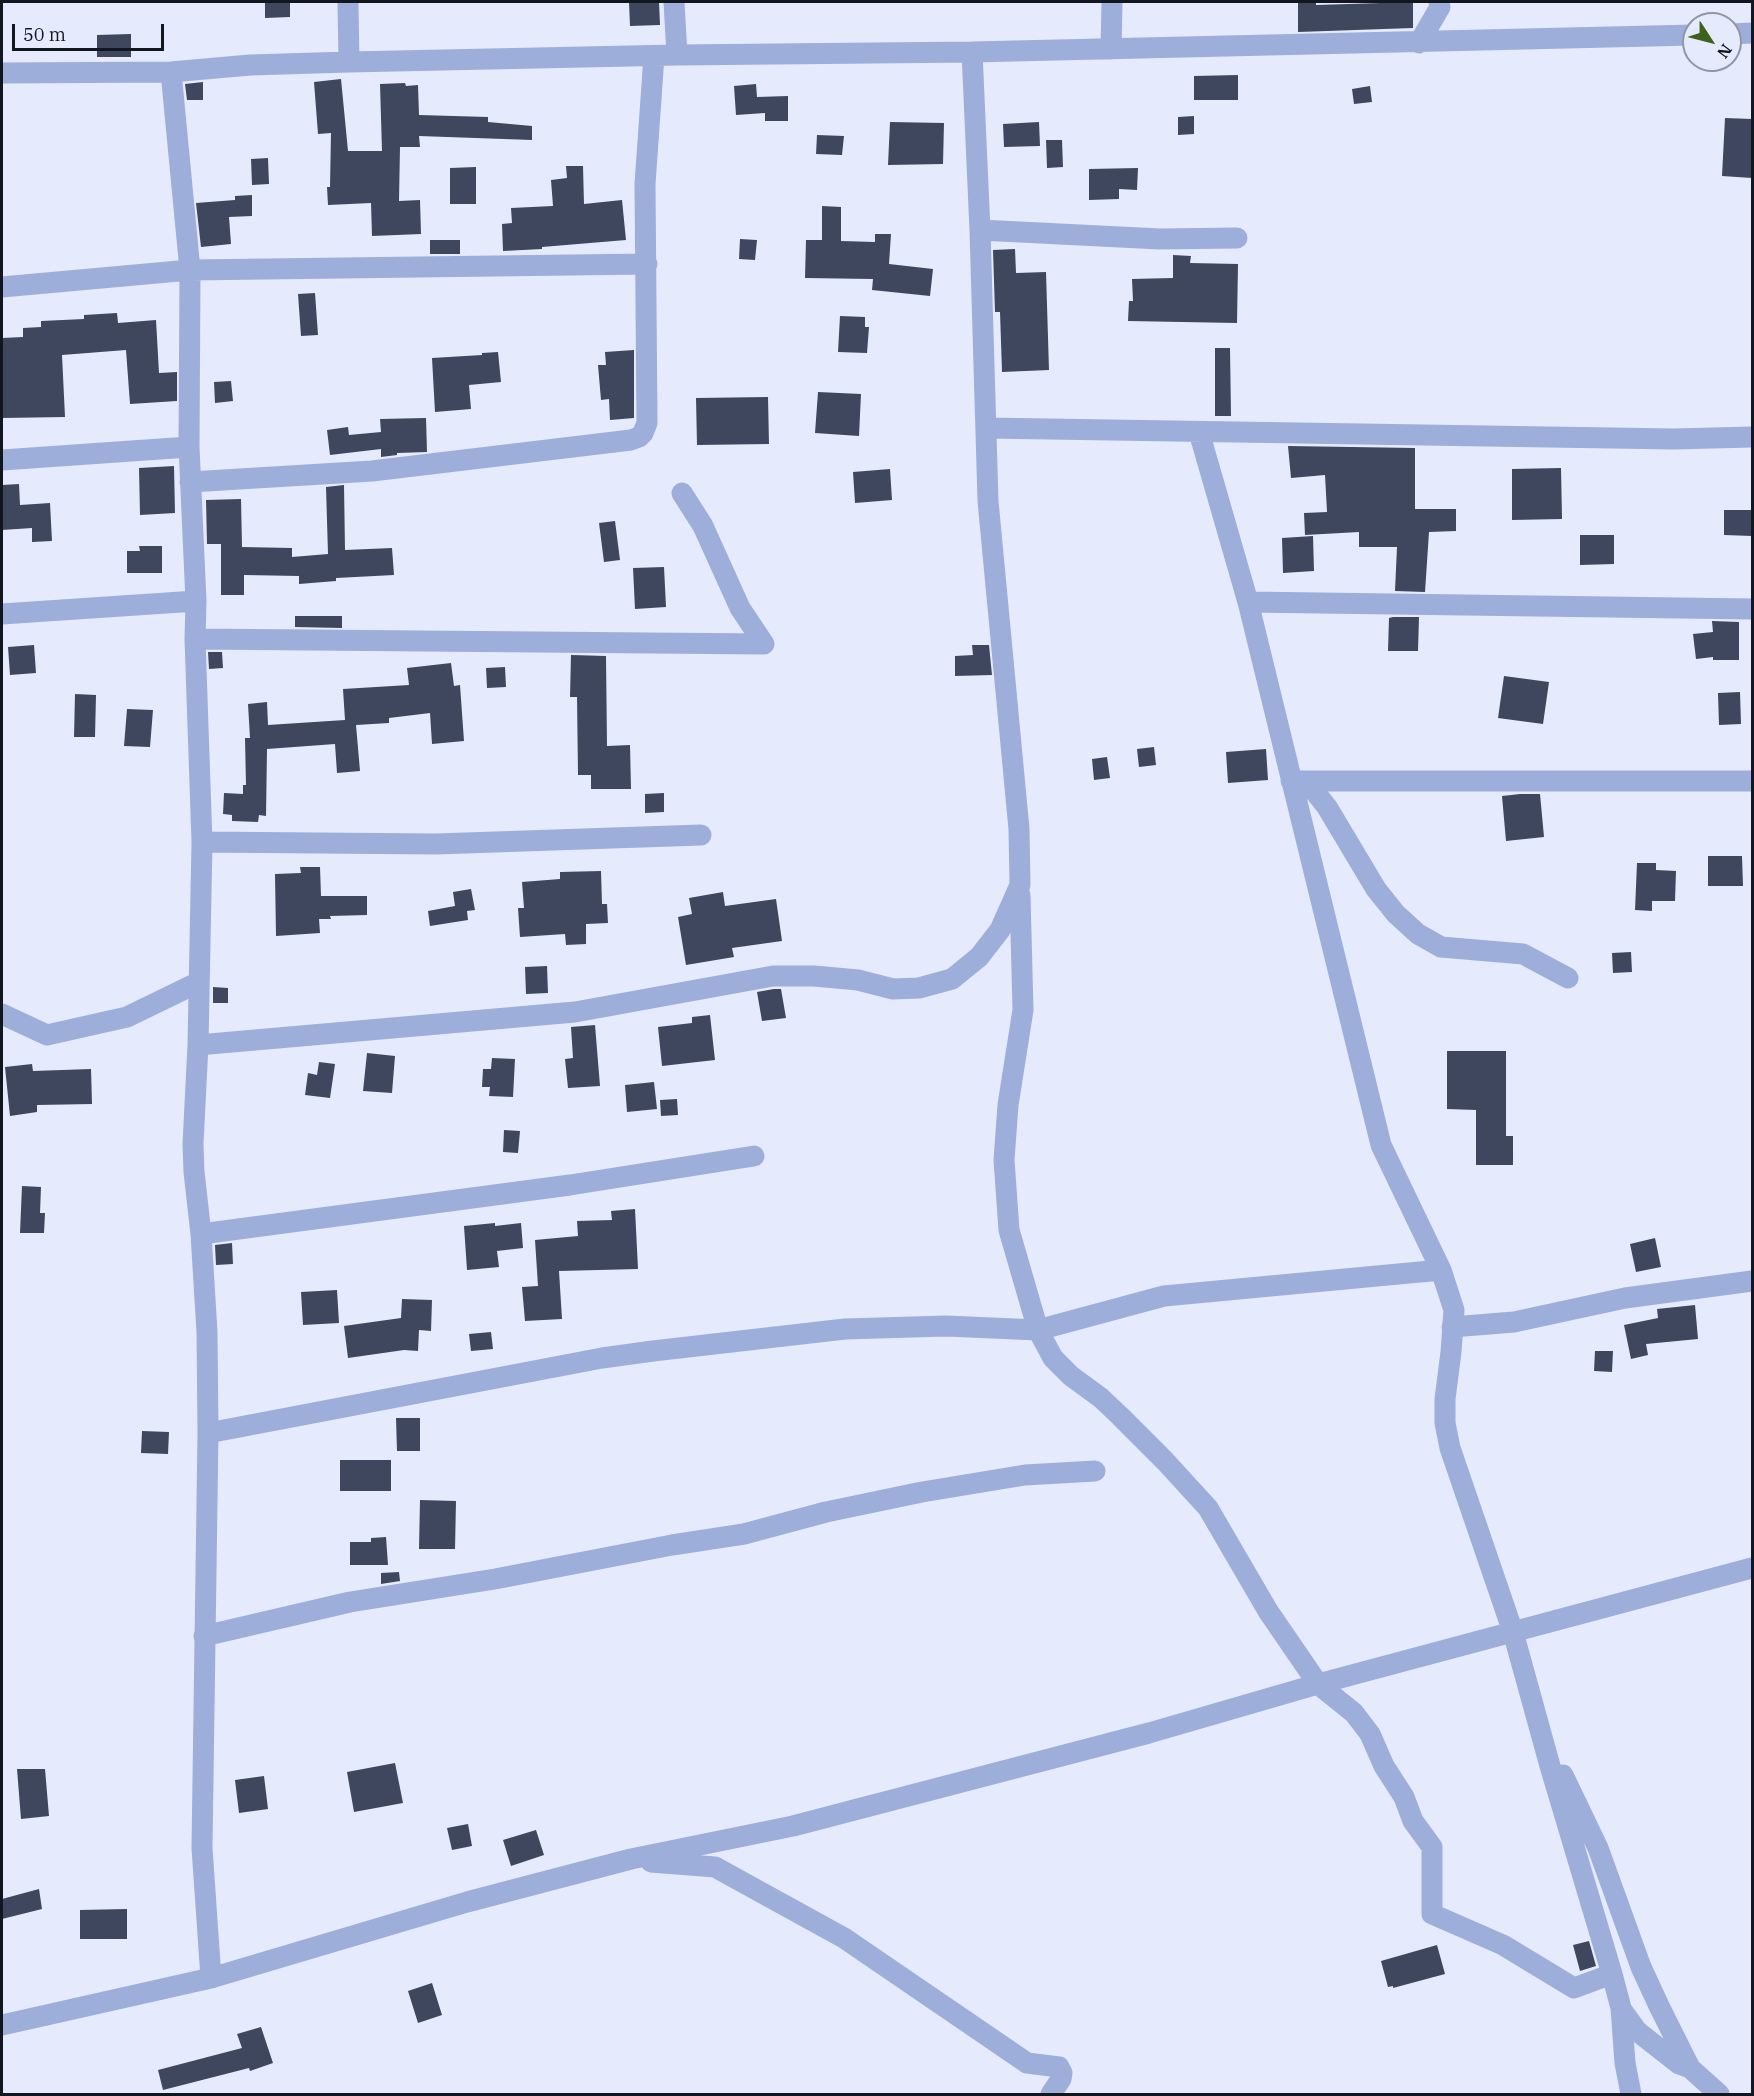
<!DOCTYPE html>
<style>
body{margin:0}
#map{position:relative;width:1754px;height:2096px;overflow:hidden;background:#e5ebfc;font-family:"IBM Plex Serif",serif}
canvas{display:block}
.frame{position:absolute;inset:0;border:3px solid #12161f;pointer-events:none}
.north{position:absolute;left:1682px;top:12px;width:60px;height:60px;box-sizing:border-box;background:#e5ebfc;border:2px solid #9196a4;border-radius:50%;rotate:126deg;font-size:16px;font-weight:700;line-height:24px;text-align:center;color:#12161f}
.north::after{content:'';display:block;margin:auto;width:21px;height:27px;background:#3c621b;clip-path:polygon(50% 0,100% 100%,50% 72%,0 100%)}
.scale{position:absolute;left:12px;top:24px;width:152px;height:27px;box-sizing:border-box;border:3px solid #12161f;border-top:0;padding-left:8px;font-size:18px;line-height:21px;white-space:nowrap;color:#12161f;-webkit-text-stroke:4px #e5ebfc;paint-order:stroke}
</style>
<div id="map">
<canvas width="1754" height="2096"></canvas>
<div class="frame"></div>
<div class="north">N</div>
<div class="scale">50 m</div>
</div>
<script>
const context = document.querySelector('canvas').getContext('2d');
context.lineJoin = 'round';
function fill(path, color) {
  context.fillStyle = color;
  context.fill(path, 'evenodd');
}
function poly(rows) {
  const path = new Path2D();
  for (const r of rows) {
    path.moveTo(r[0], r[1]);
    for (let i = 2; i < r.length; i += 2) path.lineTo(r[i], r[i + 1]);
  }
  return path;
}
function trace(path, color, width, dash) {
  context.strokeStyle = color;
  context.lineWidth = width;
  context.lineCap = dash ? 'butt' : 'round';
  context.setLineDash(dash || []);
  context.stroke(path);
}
fill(poly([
 [265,2,290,2,290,17,265,18],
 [629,2,659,2,660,25,630,26],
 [1298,2,1316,2,1316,5,1413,2,1413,28,1298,32],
 [131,34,131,57,97,57,97,35],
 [1238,75,1238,100,1194,100,1194,76],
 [341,79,348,151,382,151,380,84,405,83,406,86,418,85,419,115,488,117,488,122,532,126,532,140,419,136,420,147,400,147,399,201,420,200,421,234,372,236,371,203,328,205,327,187,330,187,331,133,318,134,314,82],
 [203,82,203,100,187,100,185,84],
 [756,84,757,97,788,96,788,121,765,121,765,113,736,115,734,86],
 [1370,86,1372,102,1354,104,1352,89],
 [1194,116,1194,134,1178,135,1178,117],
 [1725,118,1752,119,1752,178,1722,176],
 [890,122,944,123,943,164,888,165],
 [1039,122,1040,146,1004,147,1003,124],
 [817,135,844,136,842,155,816,154],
 [1046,140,1062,140,1063,167,1047,168],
 [268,158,269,184,252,185,251,159],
 [566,166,583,166,584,204,622,200,626,240,542,247,542,249,503,251,502,224,512,223,511,208,553,206,551,180,567,178],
 [476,167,476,204,450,204,450,168],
 [1138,168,1137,190,1119,189,1119,199,1089,200,1089,169],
 [252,195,252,216,229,217,231,244,201,247,196,203,235,200,235,196],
 [822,206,841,207,841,241,875,242,875,234,891,234,889,264,933,269,930,296,872,290,873,279,805,278,806,240,822,240],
 [740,239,757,240,755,260,739,259],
 [430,240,460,240,460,254,430,254],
 [1015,249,1016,273,1046,272,1049,370,1002,372,1000,312,995,312,993,250],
 [1173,255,1191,256,1190,263,1238,264,1237,323,1128,321,1129,301,1133,301,1132,279,1173,278],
 [315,293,318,335,301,336,298,294],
 [117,313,118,323,156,320,159,373,177,372,177,401,130,404,126,350,62,355,65,417,2,418,2,338,23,337,23,328,41,327,41,321,84,319,84,315],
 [840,316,865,317,865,327,869,327,867,353,838,352],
 [1215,348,1230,348,1231,416,1215,416],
 [634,350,634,418,610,420,609,399,601,400,598,365,606,365,605,352],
 [498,352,501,382,469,385,471,409,435,412,432,358,482,355,482,353],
 [231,381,233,401,215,403,214,382],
 [818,392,861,394,859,436,815,433],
 [768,397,769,444,697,445,696,398],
 [426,418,427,452,397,453,397,455,381,457,381,449,330,455,327,430,348,427,349,435,381,432,380,419],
 [1288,446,1415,448,1415,509,1456,509,1456,531,1429,532,1425,592,1395,591,1397,547,1359,547,1359,532,1305,535,1304,513,1327,512,1325,475,1291,478],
 [174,466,175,513,140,515,139,468],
 [1561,468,1562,519,1512,520,1512,469],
 [890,469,892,500,855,503,853,472],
 [19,484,20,505,50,503,52,541,32,542,32,528,2,530,2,485],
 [344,485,345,550,392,548,394,575,336,578,336,581,299,584,299,576,244,575,244,595,221,595,221,544,207,544,206,500,241,499,242,547,292,548,292,557,328,554,326,487],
 [1724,510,1752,510,1752,536,1724,535],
 [615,521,620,560,604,562,599,523],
 [1580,535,1614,535,1614,564,1580,565],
 [1313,536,1314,571,1283,573,1282,538],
 [139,546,162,546,162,573,127,573,127,551,140,551],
 [664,567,666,607,635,609,633,568],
 [295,616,342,616,342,628,295,627],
 [1393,617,1419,617,1418,651,1388,651,1389,618],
 [1712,621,1739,622,1739,660,1713,660,1713,657,1696,659,1693,634,1713,632],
 [34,645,36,673,10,675,8,647],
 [972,645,989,645,992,675,955,676,955,656,973,655],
 [208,652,222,652,223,668,209,669],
 [571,655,606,656,607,746,630,745,631,789,591,789,591,775,578,775,577,697,570,697],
 [451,663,454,686,460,685,464,741,432,744,430,713,389,718,389,723,356,725,360,771,337,773,335,744,267,749,266,816,259,815,258,822,232,821,232,815,223,814,224,793,243,794,243,785,246,785,245,738,250,738,248,704,267,702,268,725,345,720,343,689,409,685,407,668],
 [505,667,506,687,487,688,486,668],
 [1504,676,1549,682,1543,724,1498,718],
 [1740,692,1741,724,1719,725,1718,693],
 [75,694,96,695,95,737,74,737],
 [127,709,153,710,150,747,124,746],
 [1154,747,1156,765,1139,767,1137,749],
 [1266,749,1268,780,1228,783,1226,752],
 [1107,757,1110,778,1094,780,1092,759],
 [664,793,664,812,645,813,645,794],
 [1520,794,1540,794,1544,837,1506,841,1502,796],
 [1708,856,1742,856,1743,886,1708,886],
 [1637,863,1656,863,1656,870,1676,871,1675,901,1652,901,1652,911,1635,910],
 [300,867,320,867,321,896,367,896,367,915,330,916,331,919,319,919,320,933,276,936,275,874,301,873],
 [601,871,602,904,607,904,608,923,586,924,586,944,566,945,565,934,520,937,518,908,524,908,522,882,560,879,560,872],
 [471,889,475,910,467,911,468,920,430,926,428,911,455,906,453,892],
 [723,892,725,906,776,899,782,941,732,948,734,957,686,965,678,917,692,914,689,898],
 [1631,952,1632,972,1613,973,1612,953],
 [547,966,548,993,526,994,525,967],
 [213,987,228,988,228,1003,213,1003],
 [774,989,781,989,786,1018,762,1021,757,992],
 [710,1015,715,1060,662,1066,658,1027,692,1023,692,1017],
 [595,1025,600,1086,568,1088,565,1059,573,1058,571,1027],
 [1447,1051,1506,1051,1506,1136,1513,1136,1513,1165,1476,1165,1476,1110,1447,1109],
 [367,1053,395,1056,392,1093,363,1091],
 [492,1058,515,1059,513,1097,489,1096,490,1087,482,1087,483,1069,491,1069],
 [319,1062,335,1064,330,1098,305,1095,308,1073,317,1075],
 [32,1064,33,1071,91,1069,92,1104,37,1105,37,1112,10,1116,5,1067],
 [654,1082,657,1109,627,1112,625,1085],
 [677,1099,678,1115,661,1116,660,1100],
 [504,1130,520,1131,518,1153,503,1152],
 [22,1186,41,1187,40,1213,45,1213,44,1233,20,1233],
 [635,1209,638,1269,559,1271,562,1319,525,1321,522,1287,538,1286,535,1240,578,1236,577,1221,612,1220,611,1211],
 [495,1223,495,1226,521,1223,523,1248,497,1251,499,1267,467,1270,464,1226],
 [1655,1238,1661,1267,1636,1272,1630,1244],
 [232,1243,233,1264,216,1265,215,1245],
 [337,1290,339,1323,303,1325,301,1292],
 [402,1299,432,1300,431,1331,419,1330,418,1351,404,1350,348,1358,344,1326,401,1318],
 [1695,1305,1698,1339,1646,1344,1648,1355,1631,1359,1624,1325,1658,1318,1657,1309],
 [491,1332,493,1349,471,1351,469,1334],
 [1595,1351,1613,1351,1612,1372,1594,1371],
 [396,1418,420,1418,420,1451,397,1451],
 [142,1431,169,1432,168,1454,141,1453],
 [340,1460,391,1460,391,1491,340,1491],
 [420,1500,456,1501,455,1549,419,1549],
 [386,1537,388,1565,350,1565,350,1542,371,1542,371,1538],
 [399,1572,400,1581,381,1584,381,1573],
 [395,1763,403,1803,354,1812,347,1772],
 [17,1769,45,1769,49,1816,21,1819],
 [264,1776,268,1809,239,1813,235,1780],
 [468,1824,472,1846,452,1850,447,1828],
 [536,1830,544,1855,511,1866,503,1840],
 [39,1889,42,1909,2,1919,2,1899],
 [127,1909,127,1939,80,1939,80,1910],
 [1589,1941,1596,1966,1580,1971,1573,1945],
 [1437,1945,1445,1974,1393,1988,1393,1986,1388,1987,1381,1961],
 [432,1983,442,2015,418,2023,408,1991],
 [261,2027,273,2063,250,2071,249,2068,163,2090,158,2070,242,2048,237,2034]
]), '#3e475d');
trace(poly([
 [348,2,349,62],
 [674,2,677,55],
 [1730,34,1752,33],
 [1419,43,1440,7,1439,2],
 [1111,49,1112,2],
 [171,72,190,270,189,447,196,601,195,639,202,842,198,1045,193,1144,194,1172,201,1234,207,1332,208,1433,202,1848,211,1978],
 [2,73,171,72,250,65,349,62,677,55,972,52,1694,35],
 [980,230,1160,239,1237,238],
 [2,287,190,270,647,264],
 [986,428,1674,439,1752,437],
 [1199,432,1248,602,1381,1145,1441,1270,1454,1310,1451,1352,1445,1399,1445,1423,1450,1448,1513,1632,1550,1766,1612,1974,1621,2008,1625,2063,1631,2094],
 [2,460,189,447],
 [190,482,372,471,631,440,639,437,643,433,647,423,645,184,654,56],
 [1248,602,1752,609],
 [2,614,196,601],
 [195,639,764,644,740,608,703,526,682,493],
 [1291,781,1752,781],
 [1307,782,1327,807,1376,889,1396,914,1418,934,1441,947,1523,954,1568,978],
 [202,842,436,844,701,835],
 [1020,895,1023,1010,1008,1105,1004,1160,1009,1230,1038,1330,1053,1358,1071,1376,1101,1398,1120,1416,1165,1461,1208,1508,1268,1611,1318,1684,1354,1713,1370,1734,1384,1766,1404,1797,1413,1821,1432,1847,1432,1914,1503,1945,1574,1988,1612,1974],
 [2,1014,47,1035,127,1017,199,982],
 [198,1045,575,1012,773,976,814,976,858,980,893,989,919,988,952,979,979,957,1000,930,1020,885,1019,829,988,501,980,230,972,52],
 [201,1234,570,1185,754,1156],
 [1452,1327,1514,1322,1625,1298,1752,1281],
 [208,1433,602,1358,653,1351,845,1329,946,1326,1038,1330,1164,1296,1441,1270],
 [204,1636,350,1602,495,1579,672,1545,744,1534,826,1512,922,1492,1025,1475,1095,1471],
 [1563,1775,1598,1848,1641,1967,1659,2006,1690,2068],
 [651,1862,715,1867,844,1938,1027,2063,1059,2067,1062,2073,1061,2079,1051,2094],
 [1621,2009,1637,2031,1679,2064,1690,2068,1719,2094],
 [2,2025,211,1978,467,1902,631,1859,793,1826,1149,1733,1318,1684,1752,1568]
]), '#9eaedb', 21);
</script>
